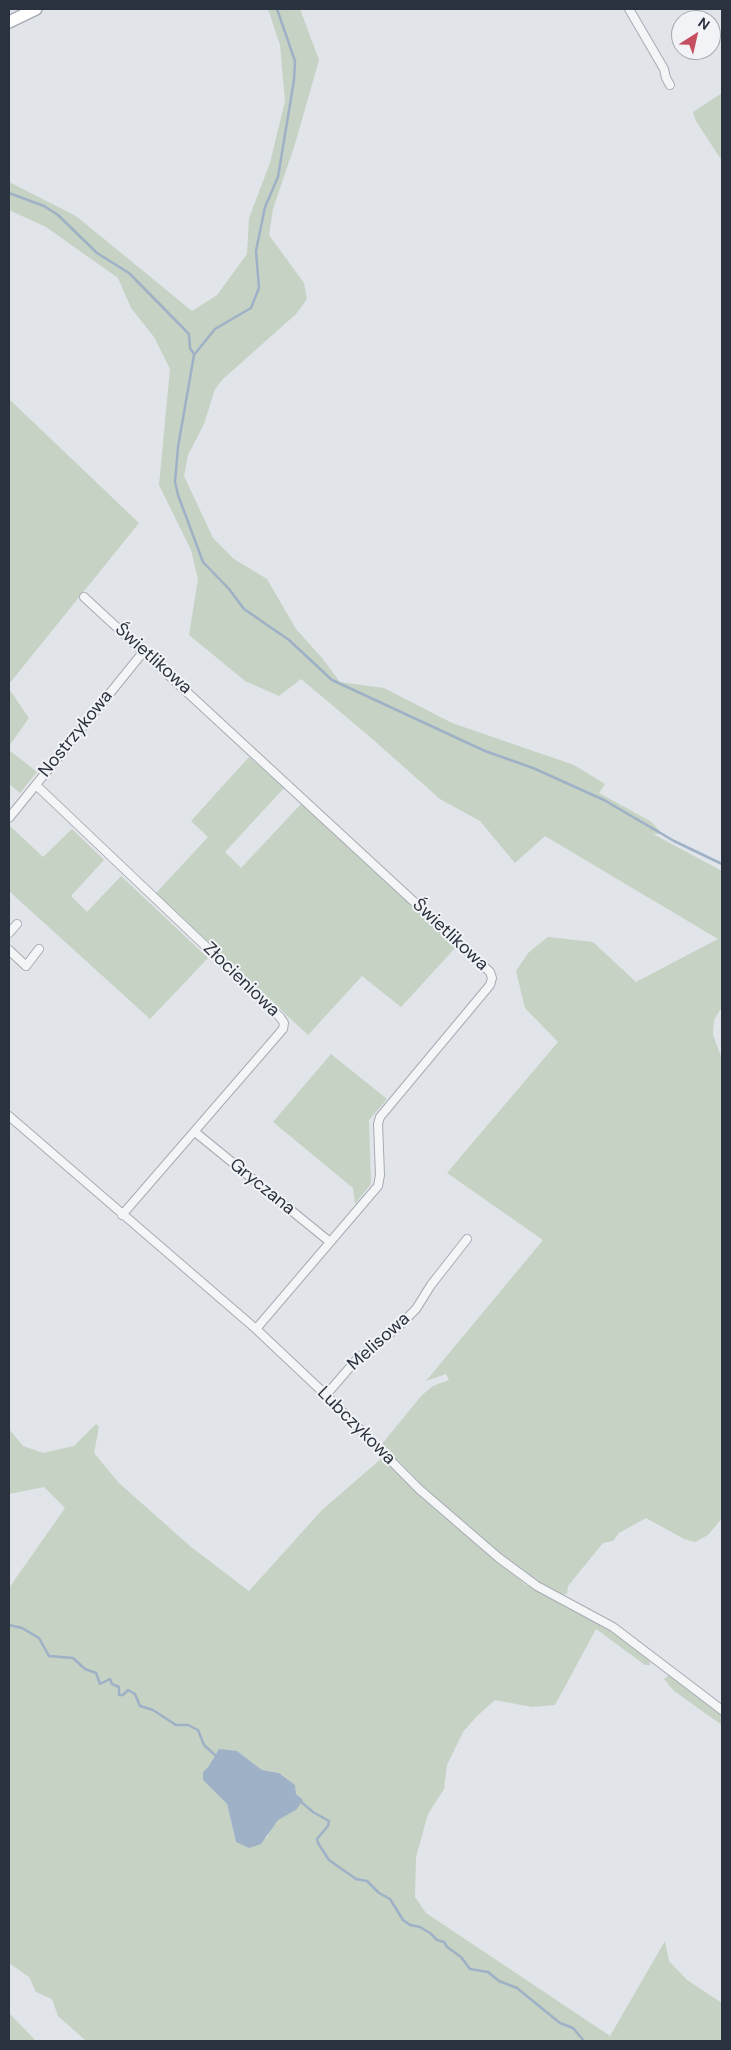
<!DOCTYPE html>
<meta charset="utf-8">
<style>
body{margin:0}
#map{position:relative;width:731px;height:2050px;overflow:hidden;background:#e1e4e9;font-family:"DM Sans",sans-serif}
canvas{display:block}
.frame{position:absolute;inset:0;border:10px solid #2b323f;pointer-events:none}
.north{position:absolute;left:671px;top:10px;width:50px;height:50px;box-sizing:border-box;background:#f1f3f6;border:1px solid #a2a6ad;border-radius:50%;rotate:35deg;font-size:14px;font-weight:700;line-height:20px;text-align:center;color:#2b323f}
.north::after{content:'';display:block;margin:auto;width:18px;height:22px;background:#c54f5e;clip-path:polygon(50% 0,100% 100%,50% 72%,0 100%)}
</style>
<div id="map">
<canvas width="731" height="2050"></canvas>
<div class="frame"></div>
<div class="north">N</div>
</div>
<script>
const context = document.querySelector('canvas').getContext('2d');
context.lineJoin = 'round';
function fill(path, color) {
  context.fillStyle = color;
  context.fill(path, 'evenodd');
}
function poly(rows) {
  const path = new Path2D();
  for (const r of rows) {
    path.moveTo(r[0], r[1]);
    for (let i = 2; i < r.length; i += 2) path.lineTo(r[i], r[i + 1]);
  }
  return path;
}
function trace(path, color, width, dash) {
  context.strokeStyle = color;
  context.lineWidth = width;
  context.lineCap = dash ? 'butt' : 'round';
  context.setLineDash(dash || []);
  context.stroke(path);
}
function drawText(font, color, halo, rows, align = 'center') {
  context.font = font + ' "DM Sans",sans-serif';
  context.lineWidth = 4;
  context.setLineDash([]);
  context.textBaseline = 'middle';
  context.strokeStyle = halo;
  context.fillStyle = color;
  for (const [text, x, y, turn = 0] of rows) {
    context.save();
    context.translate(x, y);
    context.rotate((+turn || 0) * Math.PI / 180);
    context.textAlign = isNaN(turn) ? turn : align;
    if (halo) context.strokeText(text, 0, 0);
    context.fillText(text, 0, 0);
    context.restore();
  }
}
fill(poly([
 [268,9,300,9,319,60,295,144,273,209,269,235,304,283,307,299,296,314,223,379,215,389,204,424,188,455,184,476,213,538,234,559,267,579,296,629,322,658,340,682,384,688,452,723,574,765,605,784,599,793,650,821,663,834,653,834,722,871,722,937,720,939,722,939,722,1007,714,1020,713,1035,722,1059,722,1518,708,1535,695,1542,684,1539,646,1518,619,1533,613,1541,603,1543,568,1586,567,1594,563,1594,540,1585,501,1557,439,1502,382,1444,422,1395,433,1386,449,1380,446,1374,426,1381,543,1240,447,1173,558,1042,525,1008,516,971,529,952,548,937,593,942,636,982,718,939,545,836,515,863,480,821,440,799,369,736,301,679,279,696,245,681,189,635,198,579,191,550,159,485,170,369,154,337,131,308,118,278,46,227,9,210,9,182,76,216,192,311,217,295,247,254,249,218,270,163,285,101,280,45],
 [722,93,722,161,696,121,693,112],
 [9,399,139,523,9,684],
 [9,689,29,718,9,746],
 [9,750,37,772,20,793,9,784],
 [249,757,284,788,225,852,241,868,301,804,456,947,401,1007,362,976,308,1035,156,893,208,837,191,821],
 [10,826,43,857,72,829,104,860,71,896,87,912,121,876,208,958,150,1019,9,891],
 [331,1054,387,1099,369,1120,371,1184,355,1204,353,1188,273,1122],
 [96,1424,99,1427,94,1453,119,1483,191,1547,249,1591,322,1510,382,1458,422,1498,526,1585,613,1630,649,1659,650,1665,645,1665,596,1629,555,1705,532,1707,495,1700,477,1716,463,1732,447,1765,444,1789,428,1814,416,1857,415,1897,426,1913,610,2036,665,1941,669,1961,687,1980,722,2003,722,2041,86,2041,58,2016,52,1999,36,1992,29,1977,9,1963,9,1588,65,1508,44,1487,9,1494,9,1429,23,1446,43,1453,74,1446],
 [237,1751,262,1770,279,1773,295,1785,296,1810,278,1819,271,1827,267,1838,236,1842,227,1804,203,1780,203,1772,209,1766],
 [669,1675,722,1713,722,1725,674,1691,664,1679],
 [9,2013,36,2041,9,2041]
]), '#c6d2c3');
fill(poly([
 [219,1749,237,1751,262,1770,279,1773,295,1785,296,1794,303,1800,296,1810,278,1820,261,1844,249,1848,236,1842,227,1804,203,1780,203,1772,209,1766]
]), '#9fb1c6');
trace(poly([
 [277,9,295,61,294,80,278,177,265,207,256,251,259,288,251,308,215,329,194,355,178,447,175,482,178,495,203,562,229,589,244,609,289,640,332,680,485,751,533,768,604,800,674,841,722,864],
 [9,193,44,206,58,215,97,253,129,273,189,334,190,348,194,354],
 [9,1625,22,1628,39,1638,49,1656,73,1658,85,1669,96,1673,100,1684,110,1679,112,1684,119,1687,119,1695,123,1695,128,1690,135,1694,140,1706,153,1710,176,1725,188,1725,198,1730,204,1745,216,1756],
 [300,1801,313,1812,329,1821,328,1826,317,1839,318,1843,329,1860,356,1879,367,1881,379,1893,390,1899,403,1920,410,1925,420,1927,430,1933,437,1940,444,1942,447,1947,461,1957,470,1969,488,1972,499,1981,517,1988,560,2023,573,2028,584,2041]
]), '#9fb1c6', 2.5);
const street = poly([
 [629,9,664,69,666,78,670,85],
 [84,597,490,972,492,978,490,985,380,1117,378,1124,380,1175,378,1186,256,1329],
 [36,785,280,1017,284,1023,283,1029,122,1215],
 [9,818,144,651],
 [9,933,17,924],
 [9,950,26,966,39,949],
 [9,1116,256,1329,326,1395,419,1489,499,1558,537,1586,613,1627,722,1710],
 [195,1132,330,1242],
 [326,1395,357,1359,398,1327,416,1309,431,1285,467,1239]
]);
const secondary = poly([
 [9,22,36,9]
]);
trace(street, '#a7abb3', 10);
trace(secondary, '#a7abb3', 14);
trace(street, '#f4f5f7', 8);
trace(secondary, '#fff', 11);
drawText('18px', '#2b323f', '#f1f3f6', [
 ["Świetlikowa",153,659,42],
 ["Nostrzykowa",76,734,-51],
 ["Świetlikowa",450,935,43],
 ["Złocieniowa",241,980,44],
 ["Gryczana",262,1187,39],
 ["Melisowa",379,1342,-42],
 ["Lubczykowa",356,1426,45]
]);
</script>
